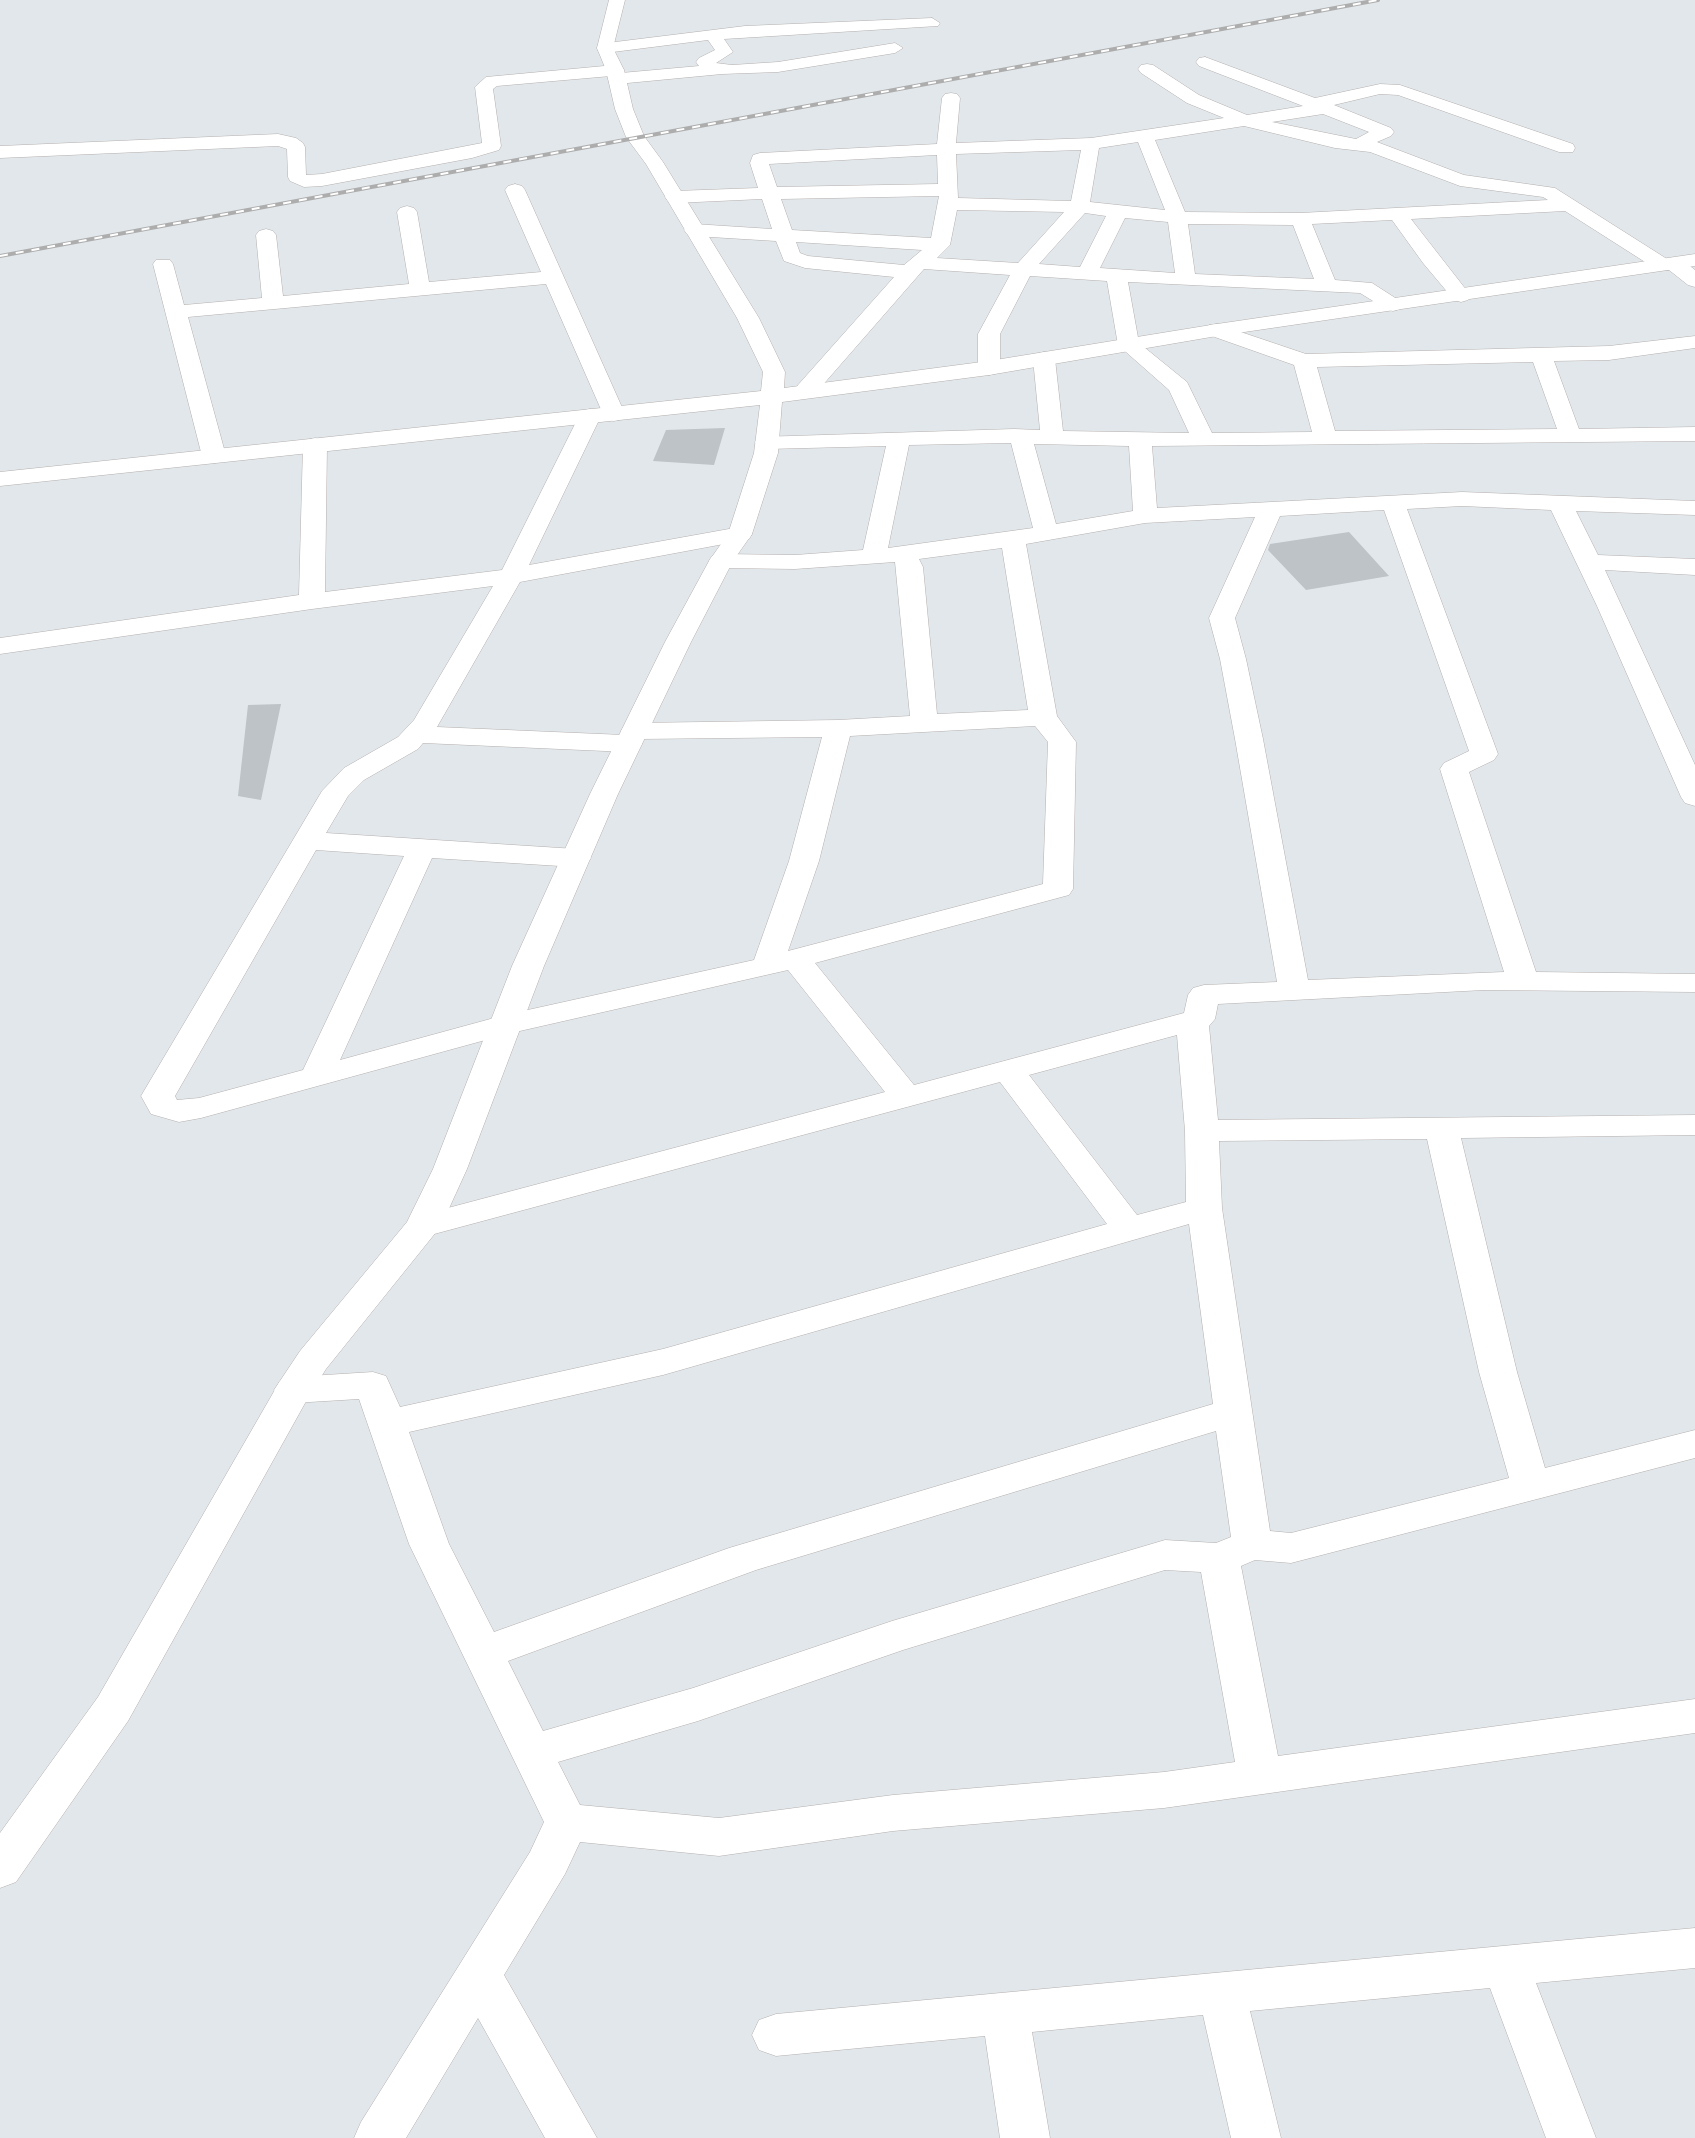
<!DOCTYPE html>
<style>
body{margin:0}
canvas{display:block;background:#e1e7ea}
</style>
<canvas width="1695" height="2138"></canvas>
<script>
const context = document.querySelector('canvas').getContext('2d');
context.lineJoin = 'round';
function fill(path, color) {
  context.fillStyle = color;
  context.fill(path, 'evenodd');
}
function poly(rows) {
  const path = new Path2D();
  for (const r of rows) {
    path.moveTo(r[0], r[1]);
    for (let i = 2; i < r.length; i += 2) path.lineTo(r[i], r[i + 1]);
  }
  return path;
}
function trace(path, color, width, dash) {
  context.strokeStyle = color;
  context.lineWidth = width;
  context.lineCap = dash ? 'butt' : 'round';
  context.setLineDash(dash || []);
  context.stroke(path);
}
fill(poly([
 [725,428,714,465,653,461,666,430],
 [1349,532,1389,576,1306,590,1268,550,1270,544],
 [281,704,261,800,238,796,248,705]
]), '#bdc3c6');
const street = poly([
 [932,18,940,23,938,26,724,39,733,52,716,63,732,65,778,62,895,43,903,48,895,53,778,72,722,74,617,84,611,83,608,79,611,76,497,86,493,89,501,146,499,150,472,158,322,186,304,187,290,181,288,177,287,149,278,146,0,158,0,146,278,134,296,138,303,143,305,147,306,175,322,174,482,143,475,87,486,77,615,65,621,66,624,70,621,73,699,66,696,62,699,58,715,50,708,40,605,53,599,52,597,48,599,44,745,26,932,18],
 [1205,57,1315,98,1380,84,1400,85,1573,144,1575,148,1573,152,1559,152,1398,95,1380,94,1334,105,1391,128,1394,132,1391,136,1377,142,1464,175,1555,188,1667,259,1681,259,1695,270,1695,287,1688,285,1669,270,1656,269,1565,211,1411,219,1471,296,1468,300,1461,302,1454,300,1423,263,1392,220,1312,224,1335,280,1372,283,1400,301,1403,305,1400,309,1393,311,1386,309,1360,293,1128,282,1139,343,1187,382,1212,433,1312,432,1294,365,1209,335,1206,330,1209,325,1217,324,1306,354,1609,346,1695,336,1695,348,1609,360,1554,361,1579,429,1695,427,1695,441,1152,446,1157,508,1462,492,1695,501,1695,515,1576,511,1598,555,1695,559,1695,575,1605,570,1695,765,1695,806,1685,803,1681,797,1597,606,1551,510,1462,506,1407,509,1498,754,1494,760,1469,772,1536,972,1695,974,1695,992,1484,990,1218,1004,1215,1019,1209,1026,1218,1120,1695,1115,1695,1135,1461,1138,1517,1372,1545,1468,1695,1430,1695,1458,1291,1563,1255,1560,1241,1566,1278,1756,1695,1699,1695,1733,1164,1808,893,1831,719,1856,580,1842,565,1874,504,1975,597,2138,545,2138,478,2018,406,2138,354,2138,361,2122,530,1852,544,1822,409,1544,359,1399,293,1403,280,1399,274,1390,280,1381,293,1377,373,1372,386,1376,400,1407,663,1349,1107,1224,1000,1082,423,1237,410,1234,405,1226,410,1218,885,1092,788,970,511,1033,201,1118,179,1122,151,1114,141,1096,322,791,344,768,398,737,414,720,493,586,312,609,0,654,0,638,299,595,303,445,307,440,315,438,323,440,327,445,325,592,502,570,579,416,582,411,590,409,598,411,601,416,529,565,740,527,749,529,752,534,749,539,740,541,520,582,437,727,624,735,621,731,625,725,635,723,838,720,910,716,895,562,795,569,721,568,712,566,709,561,712,556,721,554,795,555,863,550,886,446,767,449,759,447,755,442,759,437,1014,429,1040,430,1033,359,1036,354,1044,352,1052,354,1055,359,1063,431,1189,433,1169,390,1118,345,1107,281,1030,276,1000,334,1000,368,997,373,989,375,981,373,978,368,978,334,1010,275,924,269,814,395,806,397,798,395,795,390,798,385,894,277,805,268,784,261,776,241,694,236,687,234,684,230,687,226,694,224,772,229,762,199,675,203,668,201,665,197,668,193,675,191,758,188,750,163,753,155,760,153,937,144,942,98,945,94,951,93,957,94,960,98,956,143,1091,138,1224,118,1187,103,1141,73,1138,69,1141,65,1147,64,1153,65,1199,95,1247,115,1303,106,1199,66,1196,62,1199,58,1205,57],
 [1323,114,1369,132,1356,139,1272,122,1323,114],
 [1244,126,1335,148,1370,152,1460,186,1543,197,1548,200,1300,213,1185,212,1155,140,1244,126],
 [1138,142,1165,210,1090,202,1099,148,1138,142],
 [1081,150,1071,201,958,198,956,154,1081,150],
 [937,155,938,184,777,187,769,164,937,155],
 [939,196,931,238,792,230,781,199,939,196],
 [957,210,1064,212,1018,263,937,258,950,245,957,210],
 [1085,213,1106,216,1080,267,1039,264,1085,213],
 [1125,218,1168,222,1175,273,1100,268,1125,218],
 [1188,224,1293,225,1314,279,1195,274,1188,224],
 [796,242,922,250,904,265,808,256,800,253,796,242],
 [1533,362,1557,429,1335,431,1317,367,1533,362],
 [1011,443,1033,528,888,548,909,445,1011,443],
 [1034,444,1129,446,1133,511,1056,524,1034,444],
 [1384,510,1469,751,1444,763,1440,769,1504,972,1308,980,1263,739,1246,659,1235,618,1280,516,1384,510],
 [1255,517,1209,618,1220,659,1235,739,1277,982,1204,985,1193,988,1188,995,1184,1013,914,1085,815,963,1069,895,1073,889,1076,742,1057,716,1026,544,1145,523,1255,517],
 [1002,548,1028,710,937,714,923,567,919,559,1002,548],
 [1035,726,1048,742,1043,884,788,951,819,861,850,736,1035,726],
 [822,737,789,861,754,960,505,1015,340,1060,432,858,576,867,586,864,591,858,586,852,576,849,326,833,348,796,364,780,418,749,423,743,628,752,638,750,642,744,639,739,822,737],
 [316,850,404,856,303,1070,199,1098,177,1100,175,1096,316,850],
 [1177,1035,1185,1131,1186,1202,1137,1215,1029,1075,1177,1035],
 [1427,1139,1479,1372,1509,1478,1291,1533,1270,1531,1222,1208,1219,1141,1427,1139],
 [1189,1224,1213,1404,729,1548,494,1632,449,1544,409,1432,663,1375,1189,1224],
 [1216,1431,1231,1537,1216,1543,1165,1540,892,1621,693,1688,543,1731,508,1661,756,1570,1216,1431],
 [1165,1570,1201,1572,1235,1762,1164,1772,893,1795,719,1818,580,1805,558,1762,698,1721,903,1650,1165,1570],
 [515,184,522,186,525,190,625,414,622,419,614,421,606,419,603,414,546,284,188,317,226,456,222,461,214,463,206,461,202,456,153,264,156,260,170,260,173,264,184,305,262,298,256,235,259,231,266,229,273,231,276,235,283,296,409,284,397,212,400,208,407,206,414,208,417,212,429,282,541,272,505,190,508,186,515,184],
 [1695,1928,1695,1968,1536,1983,1596,2138,1546,2138,1490,1988,1250,2011,1281,2138,1231,2138,1203,2015,1032,2032,1050,2138,1000,2138,985,2036,776,2056,759,2050,752,2035,759,2020,776,2014,1695,1928]
]);
const secondary = poly([
 [609,0,625,0,613,48,624,70,633,109,644,136,663,162,759,318,785,372,784,388,989,361,1217,324,1695,254,1695,266,1217,336,989,375,782,402,778,453,752,534,733,561,691,642,618,794,544,966,467,1169,441,1226,326,1369,309,1396,128,1721,16,1882,0,1888,0,1833,98,1697,280,1381,300,1351,407,1222,433,1169,512,966,590,794,665,642,709,561,728,534,754,453,760,405,0,486,0,472,761,391,763,372,737,318,646,164,626,137,615,109,606,70,597,48,609,0]
]);
trace(street, '#b5afae', 1);
trace(secondary, '#b5afad', 1);
fill(street, '#fff');
fill(secondary, '#fff');
const rail = poly([
 [0,256,1378,0]
]);
trace(rail, '#aeadad', 4);
trace(rail, '#fff', 2, [8]);
</script>
